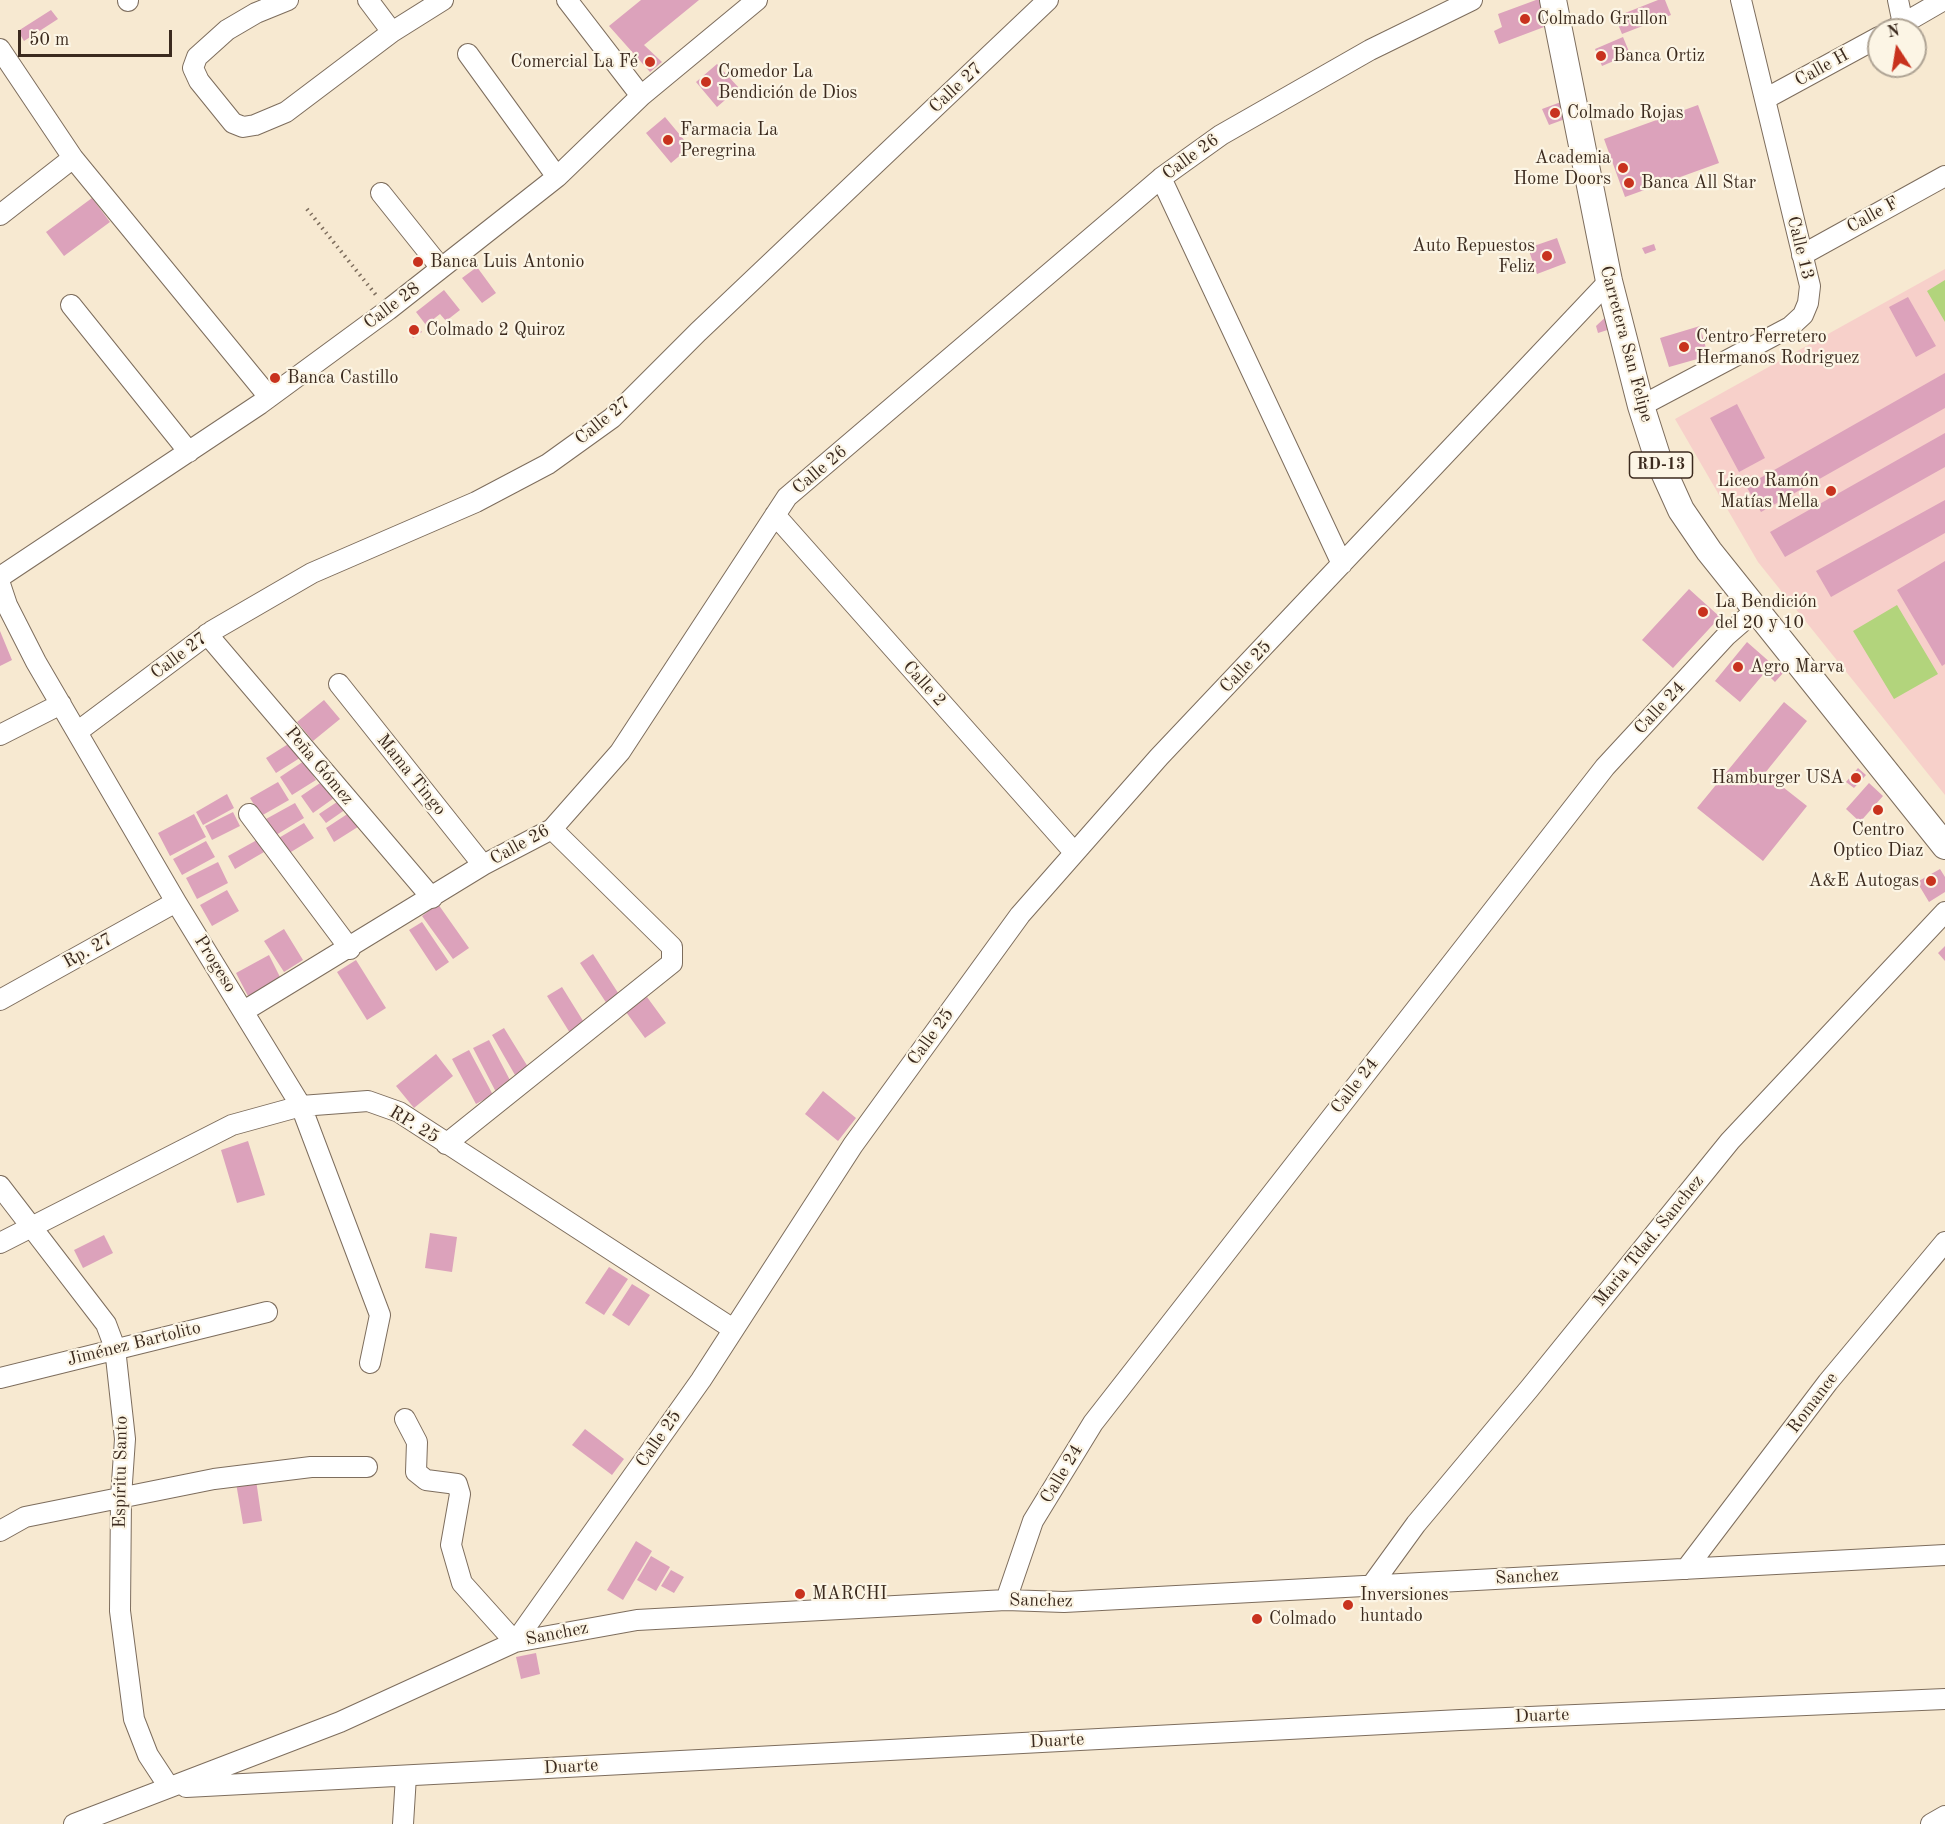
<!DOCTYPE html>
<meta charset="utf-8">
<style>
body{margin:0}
#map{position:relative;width:1945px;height:1824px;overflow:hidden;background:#f7e9d1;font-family:"Old Standard TT",serif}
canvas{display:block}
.north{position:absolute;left:1867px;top:18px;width:60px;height:60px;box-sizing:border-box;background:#fcf5e5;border:2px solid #afa495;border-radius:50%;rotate:348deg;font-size:16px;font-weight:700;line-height:24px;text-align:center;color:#3b2a1e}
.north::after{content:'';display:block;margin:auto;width:21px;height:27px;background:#c8321e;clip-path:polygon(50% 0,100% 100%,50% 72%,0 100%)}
.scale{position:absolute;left:18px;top:30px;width:154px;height:27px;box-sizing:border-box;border:3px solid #3b2a1e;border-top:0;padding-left:8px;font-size:18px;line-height:21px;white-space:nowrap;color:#3b2a1e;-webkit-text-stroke:4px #fcf5e5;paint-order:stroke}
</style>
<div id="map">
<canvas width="1945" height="1824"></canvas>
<div class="north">N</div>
<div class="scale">50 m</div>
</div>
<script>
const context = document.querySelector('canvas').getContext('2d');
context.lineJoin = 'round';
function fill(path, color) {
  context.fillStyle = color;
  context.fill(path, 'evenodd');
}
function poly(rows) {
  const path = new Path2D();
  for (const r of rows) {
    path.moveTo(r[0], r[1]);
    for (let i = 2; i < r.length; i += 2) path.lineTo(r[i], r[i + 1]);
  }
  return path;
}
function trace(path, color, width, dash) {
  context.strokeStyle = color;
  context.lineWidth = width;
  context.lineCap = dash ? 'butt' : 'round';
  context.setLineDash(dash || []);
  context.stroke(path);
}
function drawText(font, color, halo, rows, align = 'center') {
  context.font = font + ' "Old Standard TT",serif';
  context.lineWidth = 4.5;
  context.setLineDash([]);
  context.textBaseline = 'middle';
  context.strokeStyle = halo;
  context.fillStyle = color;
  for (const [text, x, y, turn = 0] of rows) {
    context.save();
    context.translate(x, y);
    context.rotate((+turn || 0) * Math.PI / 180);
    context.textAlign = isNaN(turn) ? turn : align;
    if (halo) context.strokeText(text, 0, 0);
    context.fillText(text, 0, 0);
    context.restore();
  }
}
fill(poly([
 [1945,269,1945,795,1758,562,1675,419]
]), '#f7d0ca');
fill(poly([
 [1945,280,1945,322,1927,291],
 [1897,605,1938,674,1894,699,1853,631]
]), '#b2d47c');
fill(poly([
 [641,0,699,0,644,45,662,62,650,72,609,26],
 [1536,0,1543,0,1552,24,1499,44,1494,31,1502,27,1498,14],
 [1658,0,1665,0,1671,15,1622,34,1615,17],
 [51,10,58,19,24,41,18,31],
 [1623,37,1630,54,1602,66,1595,49],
 [717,64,739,88,717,107,696,82],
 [1561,102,1568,118,1549,125,1542,109],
 [1698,105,1719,163,1625,197,1604,139],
 [665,117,690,147,671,163,646,133],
 [92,198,110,222,64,256,46,232],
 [1557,238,1566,263,1537,274,1528,248],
 [1654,244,1656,250,1645,254,1642,248],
 [418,258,423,264,418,267,414,260],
 [477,267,496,293,482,303,462,278],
 [444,290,460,310,446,321,440,314,426,325,416,312],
 [1908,297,1936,346,1916,357,1889,307],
 [1610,313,1620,326,1598,333,1596,326],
 [415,323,422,332,413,338,407,329],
 [1700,326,1708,356,1669,367,1660,338],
 [1945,373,1945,408,1761,512,1746,486],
 [277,374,280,378,274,383,271,378],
 [1737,404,1765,458,1739,472,1710,418],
 [1945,433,1945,467,1785,557,1770,532],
 [1945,500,1945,533,1831,597,1816,571],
 [1945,561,1945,664,1942,666,1897,590],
 [1689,589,1720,617,1673,668,1642,640],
 [0,631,12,660,0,666],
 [1747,642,1772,664,1740,702,1715,681],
 [1776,665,1784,672,1775,682,1768,675],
 [324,700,340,719,313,741,297,722],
 [1784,702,1807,721,1765,773,1807,806,1763,861,1697,808],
 [293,741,303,756,276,773,266,758],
 [304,761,316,780,292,795,280,777],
 [1858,768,1866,775,1854,788,1846,782],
 [323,781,334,798,313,813,301,796],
 [278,782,289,800,261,816,250,798],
 [1869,783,1883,796,1860,822,1846,809],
 [227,794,234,808,203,825,196,812],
 [343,798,349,807,326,823,319,814],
 [295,803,304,818,276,835,266,819],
 [1878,805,1883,809,1877,816,1872,811],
 [352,811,361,825,334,842,326,828],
 [233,812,240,826,212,840,205,826],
 [194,814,206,837,170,856,158,833],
 [304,823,314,838,286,855,277,839],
 [257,840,264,852,235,869,228,856],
 [206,841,215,857,182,875,173,859],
 [218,862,228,883,197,899,186,878],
 [1940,869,1945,877,1945,892,1929,902,1917,882],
 [227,890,239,911,212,926,200,905],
 [438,904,469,948,453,959,422,916],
 [422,922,449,962,436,971,409,930],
 [284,929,303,960,284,972,264,941],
 [1945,946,1945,961,1938,953],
 [593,954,622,999,609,1007,580,963],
 [269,955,281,979,248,996,236,973],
 [356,960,386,1008,367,1020,337,972],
 [562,987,585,1024,570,1033,547,996],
 [647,997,666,1023,645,1038,626,1012],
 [504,1028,528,1067,515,1075,492,1035],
 [489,1040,512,1084,496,1092,473,1048],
 [469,1050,493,1095,476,1104,452,1059],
 [436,1054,453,1076,414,1108,396,1086],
 [823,1091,856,1118,838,1141,805,1114],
 [248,1141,265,1195,237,1203,221,1150],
 [430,1233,457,1237,452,1272,425,1268],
 [104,1235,113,1253,83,1268,74,1250],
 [609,1267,628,1279,604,1315,585,1303],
 [632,1284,650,1295,629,1326,612,1315],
 [585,1429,624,1459,612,1475,572,1445],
 [256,1480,262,1521,243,1524,236,1483],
 [636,1541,652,1551,623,1600,607,1590],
 [651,1556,670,1567,656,1591,637,1580],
 [671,1570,684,1577,674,1593,661,1586],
 [536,1653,540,1674,521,1679,516,1657]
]), '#dca2bb');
const minor = poly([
 [128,0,128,1],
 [288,0,256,13,227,30,197,57,193,68,199,81,233,123,243,127,255,125,286,112,392,32],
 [368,0,392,32,443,0],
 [567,0,641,96],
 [1898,0,1903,24],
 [1892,30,1944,0],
 [0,49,73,158,269,397],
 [468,54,557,177],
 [1765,99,1879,37],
 [1161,178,1342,564],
 [381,193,441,268],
 [0,215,73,158],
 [1802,255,1945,176],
 [71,305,189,452],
 [1641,406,1790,327,1803,315,1808,303,1810,286,1741,0],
 [775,515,1074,852],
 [0,577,260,404,388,310,557,177,641,96,757,0],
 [0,584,7,605,36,662,176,902,301,1106,380,1315,370,1363],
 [207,634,432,898],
 [339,684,483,865],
 [77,732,212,631,312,573,476,502,548,464,612,418,698,332,1048,0],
 [0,735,61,704],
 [249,814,350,949],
 [0,1000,176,902],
 [244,1011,483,865,552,829,620,752,787,497,1161,178,1221,135,1370,50,1472,0],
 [446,1144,672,963,672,947,552,829],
 [0,1186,106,1324,115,1348,125,1439,121,1497,120,1611,134,1719,148,1755,169,1787],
 [0,1243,232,1125,301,1106,368,1101,399,1112,733,1329],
 [0,1378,267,1312],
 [405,1419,417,1442,416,1472,426,1480,457,1484,460,1494,451,1545,462,1583,515,1642,701,1380,853,1145,1020,915,1159,757,1609,281],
 [0,1531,25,1517,214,1479,311,1467,367,1467],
 [1686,1569,1828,1382,1945,1242],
 [1371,1586,1416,1524,1529,1389,1730,1141,1945,912],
 [1006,1600,1033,1521,1093,1423,1605,767,1726,636,1757,609],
 [186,1787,1460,1720,1945,1699],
 [74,1824,340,1722,515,1642,637,1620,1006,1600,1064,1602,1945,1555],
 [403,1824,406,1776],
 [1931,1824,1945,1816]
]);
const major = poly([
 [1553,0,1609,281,1641,406,1658,459,1681,510,1709,551,1945,846]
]);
trace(minor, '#7d6d5d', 22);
trace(major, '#7d6d5d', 28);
trace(poly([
 [307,209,376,295]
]), '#7d6d5d', 4, [1.5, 4.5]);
trace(minor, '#fff', 20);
trace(major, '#fff', 26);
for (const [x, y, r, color] of [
 [1525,19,6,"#c8321e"],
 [1601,56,6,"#c8321e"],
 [650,62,6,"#c8321e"],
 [706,82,6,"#c8321e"],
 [1555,113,6,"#c8321e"],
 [668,140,6,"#c8321e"],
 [1623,168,6,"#c8321e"],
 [1629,183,6,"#c8321e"],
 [1547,256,6,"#c8321e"],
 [418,262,6,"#c8321e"],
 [414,330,6,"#c8321e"],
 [1684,347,6,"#c8321e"],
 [275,378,6,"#c8321e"],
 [1831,491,6,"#c8321e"],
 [1703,612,6,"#c8321e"],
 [1738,667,6,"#c8321e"],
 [1856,778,6,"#c8321e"],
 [1878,810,6,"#c8321e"],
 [1931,881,6,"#c8321e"],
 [800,1594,6,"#c8321e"],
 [1348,1605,6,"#c8321e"],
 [1257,1619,6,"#c8321e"]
]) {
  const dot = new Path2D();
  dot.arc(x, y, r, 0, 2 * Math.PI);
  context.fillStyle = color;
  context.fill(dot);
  trace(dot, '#fcf5e5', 2);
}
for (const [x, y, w] of [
 [1661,465,63]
]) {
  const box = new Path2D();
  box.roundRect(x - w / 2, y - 13, w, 26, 4.5);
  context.fillStyle = '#fcf5e5';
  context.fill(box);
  trace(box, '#3b2a1e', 1.5);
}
drawText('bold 16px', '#3b2a1e', null, [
 ["RD-13",1661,465]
]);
drawText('18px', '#3b2a1e', '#fcf5e5', [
 ["Colmado Grullon",1537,19],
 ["Banca Ortiz",1613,56],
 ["Comercial La Fé",638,62,"right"],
 ["Comedor La",718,72],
 ["Bendición de Dios",718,93],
 ["Colmado Rojas",1567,113],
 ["Farmacia La",680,130],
 ["Peregrina",680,151],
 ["Academia",1611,158,"right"],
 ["Home Doors",1611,179,"right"],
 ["Banca All Star",1641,183],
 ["Auto Repuestos",1535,246,"right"],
 ["Feliz",1535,267,"right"],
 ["Banca Luis Antonio",430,262],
 ["Colmado 2 Quiroz",426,330],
 ["Centro Ferretero",1696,337],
 ["Hermanos Rodriguez",1696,358],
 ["Banca Castillo",287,378],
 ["Liceo Ramón",1819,481,"right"],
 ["Matías Mella",1819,502,"right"],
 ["La Bendición",1715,602],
 ["del 20 y 10",1715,623],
 ["Agro Marva",1750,667],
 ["Hamburger USA",1844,778,"right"],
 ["Centro",1878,830,"center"],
 ["Optico Diaz",1878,851,"center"],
 ["A&E Autogas",1919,881,"right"],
 ["MARCHI",812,1594],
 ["Inversiones",1360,1595],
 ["huntado",1360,1616],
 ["Colmado",1269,1619]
], 'left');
drawText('18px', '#3b2a1e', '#fcf5e5', [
 ["Calle H",1822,68,-29],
 ["Calle 27",956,88,-43],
 ["Calle 26",1191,157,-36],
 ["Calle F",1873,215,-29],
 ["Calle 13",1800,248,76],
 ["Calle 28",392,306,-37],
 ["Carretera San Felipe",1626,344,75],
 ["Calle 27",603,421,-39],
 ["Calle 26",820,470,-40],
 ["Calle 27",179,656,-37],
 ["Calle 25",1246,667,-46],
 ["Calle 2",924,684,48],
 ["Calle 24",1660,708,-47],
 ["Peña Gómez",319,766,50],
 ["Mama Tingo",411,775,51],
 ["Calle 26",520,845,-29],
 ["Rp. 27",88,951,-29],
 ["Progeso",215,964,58],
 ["Calle 25",931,1037,-54],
 ["Calle 24",1355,1086,-52],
 ["RP. 25",414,1125,31],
 ["Maria Tdad. Sanchez",1649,1241,-51],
 ["Jiménez Bartolito",134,1344,-14],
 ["Romance",1813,1403,-53],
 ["Calle 25",659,1439,-55],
 ["Espíritu Santo",121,1472,-89],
 ["Calle 24",1062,1474,-59],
 ["Sanchez",1527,1577,-3],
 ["Sanchez",1041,1601,1],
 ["Sanchez",557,1634,-11],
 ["Duarte",1542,1716,-2],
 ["Duarte",1057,1741,-3],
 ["Duarte",571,1767,-3]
]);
</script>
